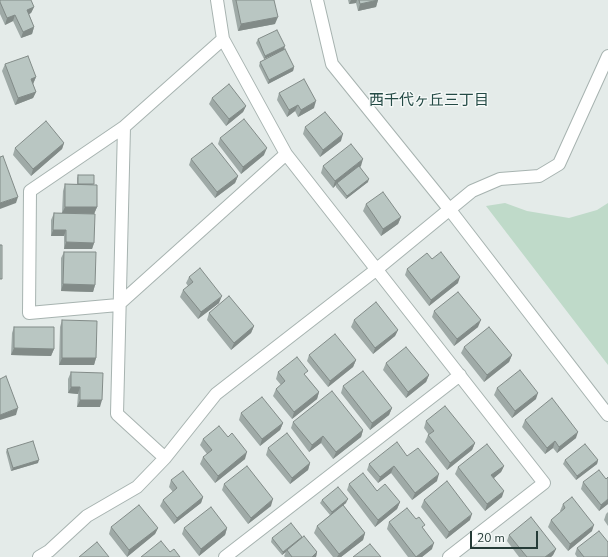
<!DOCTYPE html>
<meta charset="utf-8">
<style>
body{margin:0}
#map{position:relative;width:608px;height:557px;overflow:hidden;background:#e4ebe9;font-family:"Nunito Sans",sans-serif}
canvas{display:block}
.scale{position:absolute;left:470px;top:531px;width:68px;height:18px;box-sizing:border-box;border:2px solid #253b37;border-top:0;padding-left:5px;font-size:12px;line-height:14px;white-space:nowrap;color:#253b37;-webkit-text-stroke:3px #f4f8f7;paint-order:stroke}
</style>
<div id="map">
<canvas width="608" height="557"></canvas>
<div class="scale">20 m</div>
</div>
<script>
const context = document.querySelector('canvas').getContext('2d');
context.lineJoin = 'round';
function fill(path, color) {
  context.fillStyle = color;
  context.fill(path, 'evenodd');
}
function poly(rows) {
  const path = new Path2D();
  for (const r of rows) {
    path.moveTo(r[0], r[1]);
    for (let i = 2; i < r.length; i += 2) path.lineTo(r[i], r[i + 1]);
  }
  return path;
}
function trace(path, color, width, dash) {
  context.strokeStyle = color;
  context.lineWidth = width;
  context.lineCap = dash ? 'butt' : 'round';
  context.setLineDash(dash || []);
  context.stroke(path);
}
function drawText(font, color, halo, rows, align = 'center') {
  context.font = font + ' "Nunito Sans","Noto Sans JP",sans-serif';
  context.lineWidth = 3;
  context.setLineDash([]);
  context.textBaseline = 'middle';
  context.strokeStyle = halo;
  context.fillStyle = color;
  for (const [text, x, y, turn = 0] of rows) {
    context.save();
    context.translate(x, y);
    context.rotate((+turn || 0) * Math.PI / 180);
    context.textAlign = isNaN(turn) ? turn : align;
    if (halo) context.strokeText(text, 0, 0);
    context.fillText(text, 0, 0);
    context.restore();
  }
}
fill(poly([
 [505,203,527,211,569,218,597,210,608,203,608,365,486,206]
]), '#bfdac9');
const minor = poly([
 [217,0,223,39,286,154,544,483,449,557],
 [317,0,332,64,450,210,608,415],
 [223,39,124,127,30,191,29,313,118,305,286,154],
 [124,127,117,414,165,458],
 [39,557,49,551,87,516,137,487,165,458,216,394,377,269,472,191,500,179,539,176,559,164,608,56],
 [225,557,460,375]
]);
trace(minor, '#a7b3b0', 14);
trace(minor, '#fff', 12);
fill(poly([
 [0,0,34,7,31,13,29,14,34,27,32,34,21,38,13,21,5,25,0,14],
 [232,0,274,0,275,24,238,31],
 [348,0,378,0,376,7,358,11,356,3,349,4],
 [258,39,284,50,294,67,293,71,268,84,259,66,260,62,279,52,264,59,256,43],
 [5,64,36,77,33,84,36,92,33,98,15,105,2,71],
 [279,93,314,108,298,117,295,111,287,117,277,100],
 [212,98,246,106,243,112,226,126,209,104],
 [305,127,341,141,320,157,303,134],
 [220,138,264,155,241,174,218,144],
 [64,143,62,149,31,176,13,155,15,148],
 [191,159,238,176,235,183,215,198,189,165],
 [323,166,361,166,360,167,368,182,346,199,336,187,336,185,333,188,321,173],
 [78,175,94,185,97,207,94,214,94,243,92,249,64,249,64,236,51,236,51,220,54,213,62,213,63,191,65,184,77,184,77,178],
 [366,204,401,217,398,224,381,236,363,211],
 [64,252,95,285,93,292,61,291,61,258],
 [432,259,458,283,429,306,405,275,407,269],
 [189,277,219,303,198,319,180,297,183,290,188,286,186,283],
 [434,311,478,327,454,346,432,317],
 [209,313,254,326,251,333,231,350,207,320],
 [62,320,96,358,94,365,59,365,60,327],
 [354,320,398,330,395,336,373,354,351,327],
 [14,327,54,349,51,356,11,355,12,333],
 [464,347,512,355,509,362,484,382,461,353],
 [309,355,356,360,353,367,328,387,307,361],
 [386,363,429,375,426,382,406,398,383,370],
 [71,372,100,407,77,407,78,394,68,393,68,379],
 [278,372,306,376,319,392,317,399,292,419,273,396,276,389,281,385,276,379],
 [343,386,392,408,389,415,370,430,341,393],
 [497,388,536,399,512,418,494,395],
 [241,413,283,423,280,430,260,446,239,420],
 [525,420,576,438,557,453,553,448,545,454,522,427],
 [426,421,475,443,472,450,447,470,425,442,428,435,429,435,424,428],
 [293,422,363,430,361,437,333,459,321,443,309,452,291,428],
 [203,439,245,459,215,483,200,464,203,457,207,454,200,445],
 [268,448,310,463,308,470,290,484,266,455],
 [7,449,38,463,11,471,6,452],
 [407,456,437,481,412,500,391,473,378,483,367,470,369,464],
 [565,460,598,460,597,464,576,480,563,464],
 [504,466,501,472,494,478,502,497,485,511,455,474,458,467],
 [171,480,203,497,201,503,174,524,160,506,163,500,173,492,169,487],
 [583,482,608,504,599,511,581,489],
 [224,484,271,506,248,524,222,490],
 [349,484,377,491,400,502,397,509,375,527,347,490],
 [322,500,346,503,343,505,365,533,363,540,341,557,333,557,314,533,317,526,330,515,320,503],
 [424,500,470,520,446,539,421,507],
 [563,504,592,531,568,551,548,527,551,520,561,512,560,511],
 [608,512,608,526,604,520,606,514],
 [389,522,424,529,432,549,422,557,408,557,387,529],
 [111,527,158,528,155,534,127,557,109,534],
 [184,528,227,528,225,535,199,556,182,534],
 [509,535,556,549,553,555,551,557,519,557,507,541],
 [302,537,301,538,317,552,316,557,285,557,284,556,286,552,282,555,271,542,272,538],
 [577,548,608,557,577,557,575,554]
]), '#9faaa7');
fill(poly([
 [351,0,357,0,356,3,349,4],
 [378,0,376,7,358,11,360,4],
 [34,7,31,13,25,16,27,10],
 [15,15,13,21,5,25,7,18],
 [278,17,275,24,238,31,241,24],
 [34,27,32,34,21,38,23,32],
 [285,46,284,50,264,59,265,56],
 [294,67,293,71,268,84,269,80],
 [36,77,33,84,29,85,31,79],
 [36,92,33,98,15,105,18,98],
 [316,101,314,108,298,117,301,110],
 [298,105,295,111,287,117,289,110],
 [246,106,243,112,226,126,229,119],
 [343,134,341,141,320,157,323,150],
 [64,143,62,149,31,176,33,169],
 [267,148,264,155,241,174,243,167],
 [363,159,361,166,338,184,337,183,336,185,333,188,335,181],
 [238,176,235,183,215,198,217,192],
 [369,179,368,182,346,199,347,196],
 [18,197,16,203,0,209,0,203],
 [65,207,97,207,94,214,62,213],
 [401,217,398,224,381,236,383,229],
 [53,230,66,230,64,236,51,236],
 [66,242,94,243,92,249,64,249],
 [460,277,458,283,429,306,431,300],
 [63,284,95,285,93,292,61,291],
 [222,296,219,303,198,319,201,312],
 [481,320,478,327,454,346,457,339],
 [254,326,251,333,231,350,234,343],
 [398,330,395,336,373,354,375,348],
 [14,348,54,349,51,356,11,355],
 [512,355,509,362,484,382,487,375],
 [62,358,96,358,94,365,59,365],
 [356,360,353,367,328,387,330,381],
 [429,375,426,382,406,398,408,392],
 [71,387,80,387,78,394,68,393],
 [319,392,317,399,292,419,294,412],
 [538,393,536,399,512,418,515,411],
 [80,400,102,400,100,407,77,407],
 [18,408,16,415,0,420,0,415],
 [392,408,389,415,370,430,372,423],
 [283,423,280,430,260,446,262,439],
 [363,430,361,437,333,459,336,452],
 [578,432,576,438,557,453,559,447],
 [323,436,321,443,309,452,312,445],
 [555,441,553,448,545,454,547,448],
 [475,443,472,450,447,470,450,463],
 [247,452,245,459,215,483,218,476],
 [39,460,38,463,11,471,13,468],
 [598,460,597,464,576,480,577,476],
 [310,463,308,470,290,484,292,478],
 [394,466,391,473,378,483,380,477],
 [504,466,501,472,489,482,491,475],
 [439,474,437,481,412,500,415,493],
 [504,491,502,497,485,511,487,504],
 [203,497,201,503,174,524,177,518],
 [273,499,271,506,248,524,251,518],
 [348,499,346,503,330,516,332,512],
 [608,499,608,504,599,511,601,505],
 [400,502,397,509,375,527,378,520],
 [472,514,470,520,446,539,449,532],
 [594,525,592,531,568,551,570,544],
 [158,528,155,534,127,557,129,550],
 [227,528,225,535,199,556,201,549],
 [365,533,363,540,341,557,337,557,339,554],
 [302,537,301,540,287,550,286,552,282,555,283,552],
 [434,543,432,549,422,557,416,557],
 [556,549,553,555,551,557,545,557],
 [317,552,316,557,312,557]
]), '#828b88');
const building = poly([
 [0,0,31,0,34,7,27,10,34,27,23,32,15,15,7,18,0,2,0,0],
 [236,0,274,0,278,17,241,24,236,0],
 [359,0,378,0,360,4,359,0],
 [277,30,285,46,265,56,258,39,277,30],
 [285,49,294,67,269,80,260,62,285,49],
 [28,56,36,77,31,79,36,92,18,98,5,64,28,56],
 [304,79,316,101,301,110,298,105,289,110,279,93,304,79],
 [229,84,246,106,229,119,212,98,229,84],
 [325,112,343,134,323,150,305,127,325,112],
 [244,119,267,148,243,167,220,138,244,119],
 [46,121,64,143,33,169,15,148,46,121],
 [212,143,238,176,217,192,191,159,212,143],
 [351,144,363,159,335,181,323,166,351,144],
 [3,156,18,197,0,203,0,157,3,156],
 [359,166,369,179,347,196,337,183,359,166],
 [78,175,94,175,94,184,78,184,78,175],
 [65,184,97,185,97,207,65,207,65,184],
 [383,192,401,217,383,229,366,204,383,192],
 [54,213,95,214,94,243,66,242,66,230,53,230,54,213],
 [0,245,2,245,2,279,0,279,0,245],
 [64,252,96,252,95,285,63,284,64,252],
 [441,252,460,277,431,300,407,269,427,253,432,259,441,252],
 [200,268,222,296,201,312,183,290,193,282,189,277,200,268],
 [458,292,481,320,457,339,434,311,458,292],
 [229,296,254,326,234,343,209,313,229,296],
 [376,302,398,330,375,348,354,320,376,302],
 [62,320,97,321,96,358,62,358,62,320],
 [14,327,54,327,54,349,14,348,14,327],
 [489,327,512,355,487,375,464,347,489,327],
 [335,334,356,360,330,381,309,355,335,334],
 [406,347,429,375,408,392,386,363,406,347],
 [297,357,308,371,304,374,319,392,294,412,276,389,285,381,278,372,297,357],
 [520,370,538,393,515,411,497,388,520,370],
 [363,371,392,408,372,423,343,386,363,371],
 [71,372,103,373,102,400,80,400,80,387,71,387,71,372],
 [6,376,18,408,0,415,0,379,6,376],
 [332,391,363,430,336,452,323,436,312,445,293,422,332,391],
 [262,397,283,423,262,439,241,413,262,397],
 [552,398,578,432,559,447,555,441,547,448,525,420,552,398],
 [445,406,475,443,450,463,428,435,434,431,426,421,445,406],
 [219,426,228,437,232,433,247,452,218,476,203,457,212,450,203,439,219,426],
 [287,433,310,463,292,478,268,448,287,433],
 [33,441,39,460,13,468,7,449,33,441],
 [397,442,407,456,418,448,439,474,415,493,394,466,380,477,369,464,397,442],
 [487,444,504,466,491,475,504,491,487,504,458,467,487,444],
 [585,444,598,460,577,476,565,460,585,444],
 [247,466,273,499,251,518,224,484,247,466],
 [599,470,606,479,608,477,608,499,601,505,583,482,599,470],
 [183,471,203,497,177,518,163,500,177,488,171,480,183,471],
 [363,473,377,491,385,484,400,502,378,520,349,484,363,473],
 [447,481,472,514,449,532,424,500,447,481],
 [338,487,348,499,332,512,322,500,338,487],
 [572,497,594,525,570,544,551,520,565,508,563,504,572,497],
 [139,505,158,528,129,550,111,527,139,505],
 [343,505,365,533,339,554,317,526,343,505],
 [211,507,227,528,201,549,184,528,211,507],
 [407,508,416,519,419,517,425,525,422,527,434,543,416,557,389,522,407,508],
 [531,517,556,549,545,557,527,557,509,535,531,517],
 [291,523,302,537,283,552,272,538,291,523],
 [599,531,608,542,608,557,584,557,577,548,599,531],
 [304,536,317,552,312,557,292,557,287,550,304,536],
 [161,541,170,552,174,549,180,557,141,557,161,541],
 [97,542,109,557,79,557,97,542],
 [370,544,381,557,353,557,370,544]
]);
fill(building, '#b9c6c2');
trace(building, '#828b88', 1);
drawText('15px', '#244a45', '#f4f8f7', [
 ["西千代ヶ丘三丁目",429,101]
]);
</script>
